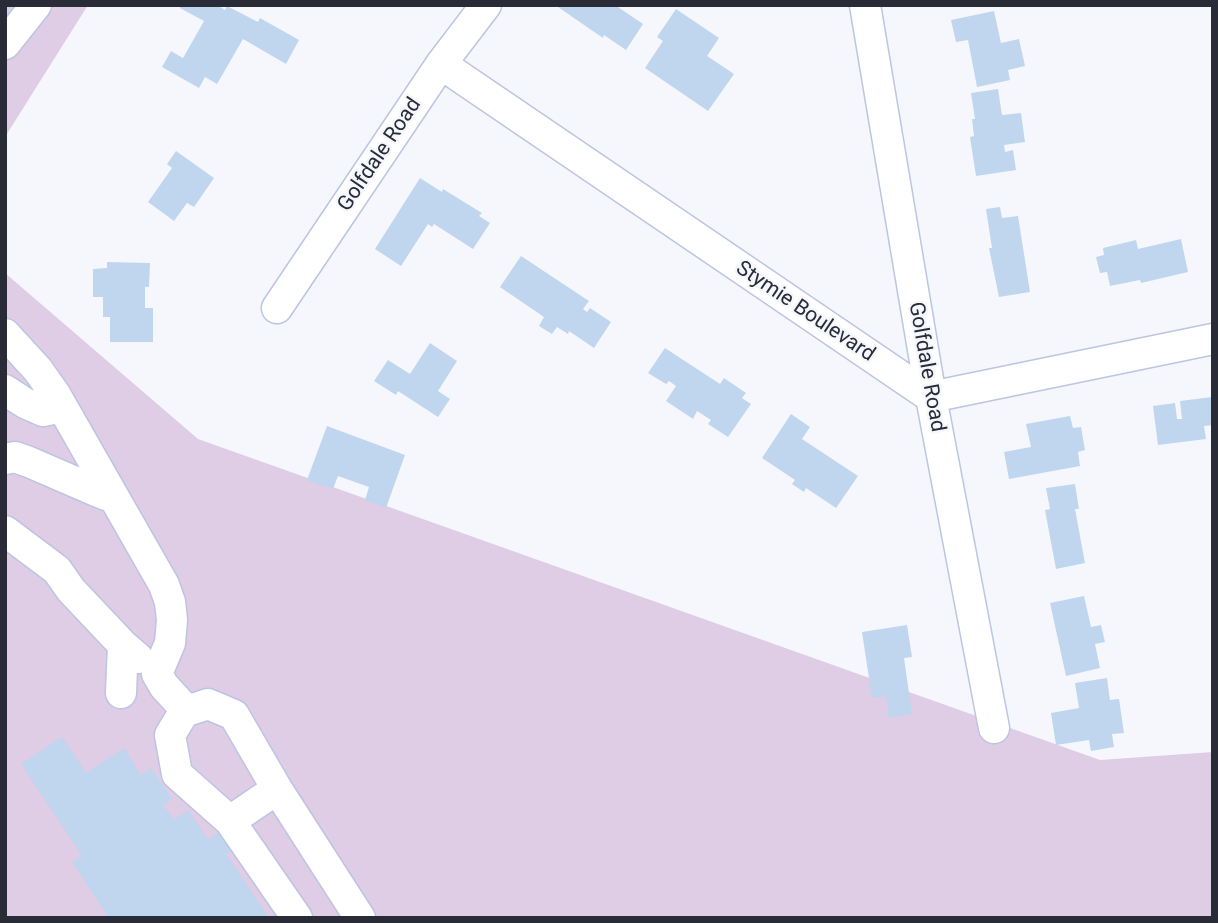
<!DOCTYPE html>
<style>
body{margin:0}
#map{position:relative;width:1218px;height:923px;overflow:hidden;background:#f5f7fd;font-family:Roboto,sans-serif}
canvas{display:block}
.frame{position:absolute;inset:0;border:7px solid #292c37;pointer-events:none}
</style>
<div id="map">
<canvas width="1218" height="923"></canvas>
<div class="frame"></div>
</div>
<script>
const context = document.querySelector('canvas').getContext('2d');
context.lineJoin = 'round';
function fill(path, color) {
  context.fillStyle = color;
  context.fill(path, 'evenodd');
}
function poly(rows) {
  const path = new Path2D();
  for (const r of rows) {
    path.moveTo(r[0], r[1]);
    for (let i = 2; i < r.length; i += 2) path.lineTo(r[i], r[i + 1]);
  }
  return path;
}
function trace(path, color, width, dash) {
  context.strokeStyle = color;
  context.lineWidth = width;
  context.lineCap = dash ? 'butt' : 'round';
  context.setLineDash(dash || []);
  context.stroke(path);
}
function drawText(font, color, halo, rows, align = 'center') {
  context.font = font + ' Roboto,sans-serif';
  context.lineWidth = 5;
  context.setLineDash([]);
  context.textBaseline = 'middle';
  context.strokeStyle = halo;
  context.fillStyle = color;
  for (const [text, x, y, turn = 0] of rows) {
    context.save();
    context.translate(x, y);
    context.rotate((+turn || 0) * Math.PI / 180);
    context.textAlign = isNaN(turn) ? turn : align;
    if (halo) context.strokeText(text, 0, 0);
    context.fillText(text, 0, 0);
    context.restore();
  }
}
fill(poly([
 [5,5,88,5,5,137],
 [5,273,198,439,1100,760,1213,752,1213,918,5,918]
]), '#dfcce5');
fill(poly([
 [181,5,217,5,225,10,227,6,258,22,260,18,299,40,286,64,243,39,217,84,205,77,199,88,162,67,171,51,183,58,204,21,180,8],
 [555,5,615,5,643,24,626,50,604,35,603,38],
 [676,9,719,38,707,56,734,74,708,111,645,68,663,41,657,37],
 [994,11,1001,43,1019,39,1025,66,1008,70,1010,80,977,87,968,40,956,42,951,20],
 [998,89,1002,115,1021,113,1025,142,1004,145,1005,152,1013,150,1016,170,976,176,970,137,974,136,972,119,975,119,971,93],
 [176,151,214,178,194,207,187,203,174,221,148,202,172,168,167,164],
 [420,178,442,192,443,189,482,213,479,216,490,223,473,249,434,224,432,227,428,224,401,266,375,249],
 [1000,207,1002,218,1018,216,1030,292,999,297,989,248,992,248,986,209],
 [1181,239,1188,272,1141,283,1140,280,1110,286,1107,272,1100,273,1096,257,1104,255,1103,248,1136,240,1138,249],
 [521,256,589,301,583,309,587,312,590,308,611,322,594,348,569,331,568,334,557,327,552,334,539,326,544,317,500,287],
 [107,262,150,263,149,287,145,287,145,308,153,308,153,342,110,342,110,317,103,317,103,297,93,297,93,269,107,268],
 [430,343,457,361,438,391,450,399,438,417,398,391,396,395,374,381,388,360,410,374],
 [665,348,720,384,724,378,746,393,742,398,751,404,728,437,708,424,711,420,697,411,693,419,666,401,676,386,669,381,666,384,648,373],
 [1212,397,1213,425,1204,426,1206,439,1158,445,1153,406,1175,403,1177,419,1182,419,1180,401],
 [791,414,810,427,802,439,858,476,836,508,806,488,804,492,792,484,795,480,762,458],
 [1070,416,1073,428,1081,427,1085,450,1078,452,1080,466,1009,479,1004,452,1031,447,1026,424],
 [327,426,405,455,386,508,365,500,369,487,338,476,333,489,307,480],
 [1075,484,1079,509,1075,509,1085,563,1056,569,1045,510,1050,509,1046,488],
 [1084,596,1091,627,1101,625,1105,642,1095,644,1100,668,1066,676,1050,603],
 [907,625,912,657,904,658,912,714,889,718,886,696,872,698,862,632],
 [1107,678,1110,700,1119,699,1124,733,1112,734,1114,747,1091,751,1089,740,1056,745,1051,713,1079,708,1075,683],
 [62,737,86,773,124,748,141,775,151,768,172,799,163,805,174,820,188,810,208,840,220,832,233,850,226,854,269,918,109,918,72,862,82,855,21,764]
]), '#bfd6ee');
const minor = poly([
 [865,5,931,397,994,728],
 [5,44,36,5],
 [441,64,931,397,1213,339],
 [277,308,441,64,486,5],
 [5,334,38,370,55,394,164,585,170,602,172,620,170,643,157,674,164,686,187,711],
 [5,390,25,403,43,411,62,407],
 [5,459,15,457,29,462,96,491,106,495,111,493],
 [5,531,57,570,71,590,123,645],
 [121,693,123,645,138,658],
 [230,821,177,774,170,735,184,712,208,704,234,715,277,789],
 [297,918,230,821,277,789,360,918]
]);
trace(minor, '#bcc5e2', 33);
trace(minor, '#fff', 30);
drawText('21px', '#292c37', '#f5f7fd', [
 ["Golfdale Road",380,155,-56],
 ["Stymie Boulevard",805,312,34],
 ["Golfdale Road",926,367,80]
]);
</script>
